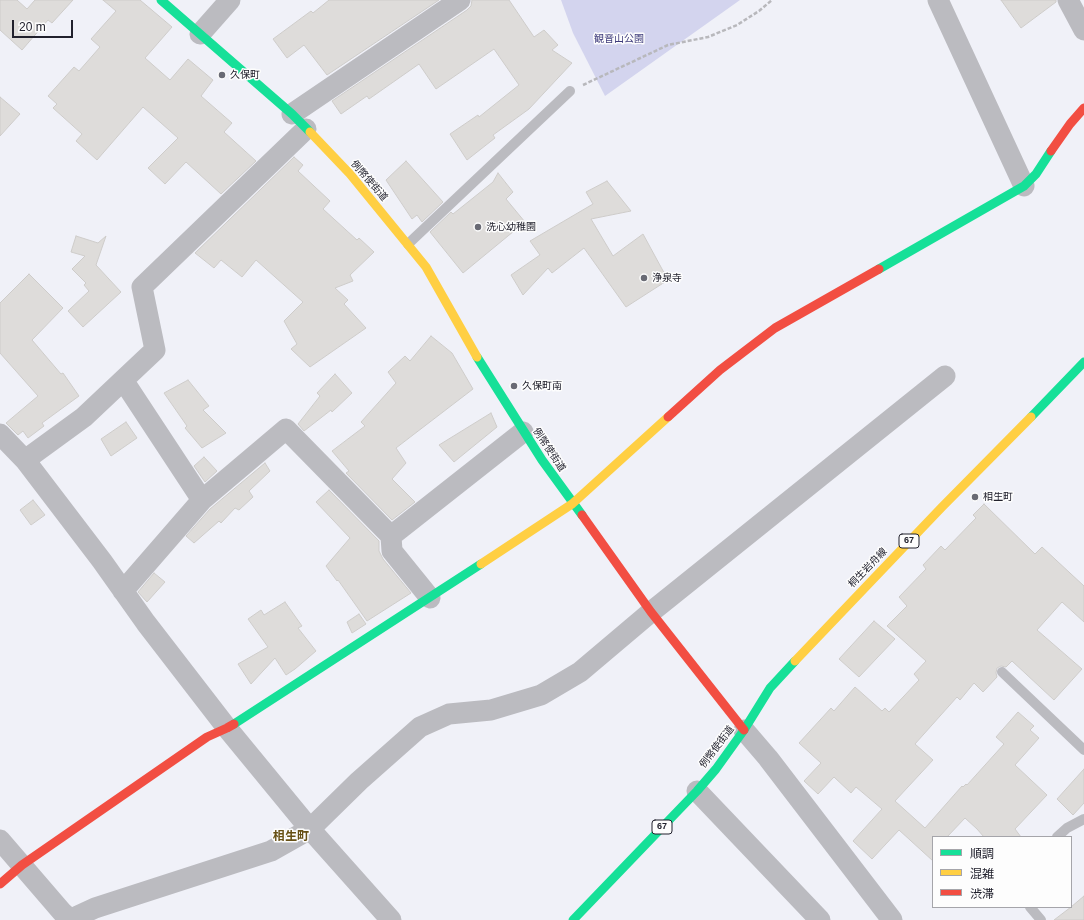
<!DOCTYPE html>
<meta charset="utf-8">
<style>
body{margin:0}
#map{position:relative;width:1084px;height:920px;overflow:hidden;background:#f0f1f8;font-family:Arial,"Noto Sans JP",sans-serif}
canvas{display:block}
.legend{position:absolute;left:932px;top:836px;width:140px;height:72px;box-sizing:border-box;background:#fdfdfd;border:1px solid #a5a5aa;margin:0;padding:5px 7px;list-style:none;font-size:12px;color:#21212d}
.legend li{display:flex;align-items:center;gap:8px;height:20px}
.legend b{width:20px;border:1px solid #a5a5aa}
.scale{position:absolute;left:12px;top:20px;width:61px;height:18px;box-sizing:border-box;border:2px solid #21212d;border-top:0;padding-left:5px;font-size:12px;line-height:14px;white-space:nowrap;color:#21212d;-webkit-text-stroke:3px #fdfdfd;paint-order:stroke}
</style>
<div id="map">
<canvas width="1084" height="920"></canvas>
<ul class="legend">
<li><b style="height:5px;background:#16e098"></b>順調</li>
<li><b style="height:5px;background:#ffcf43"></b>混雑</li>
<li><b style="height:5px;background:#f24e42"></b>渋滞</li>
</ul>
<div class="scale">20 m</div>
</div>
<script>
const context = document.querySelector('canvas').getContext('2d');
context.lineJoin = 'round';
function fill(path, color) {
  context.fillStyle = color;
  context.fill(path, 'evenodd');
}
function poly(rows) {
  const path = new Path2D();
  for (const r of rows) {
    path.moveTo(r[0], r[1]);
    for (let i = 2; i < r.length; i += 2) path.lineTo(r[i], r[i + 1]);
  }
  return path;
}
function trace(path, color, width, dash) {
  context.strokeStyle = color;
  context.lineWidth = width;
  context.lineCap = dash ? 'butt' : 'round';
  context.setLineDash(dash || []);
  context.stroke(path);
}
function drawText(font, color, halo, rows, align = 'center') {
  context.font = font + ' Arial,"Noto Sans JP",sans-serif';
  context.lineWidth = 3;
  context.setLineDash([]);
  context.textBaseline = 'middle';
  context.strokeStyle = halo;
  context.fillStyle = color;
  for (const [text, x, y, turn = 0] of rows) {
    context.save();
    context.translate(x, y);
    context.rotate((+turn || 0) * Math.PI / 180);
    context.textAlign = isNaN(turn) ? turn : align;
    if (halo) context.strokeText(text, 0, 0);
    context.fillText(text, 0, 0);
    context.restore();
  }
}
fill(poly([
 [561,0,740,0,605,96,573,33]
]), '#d3d4ee');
const building = poly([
 [0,0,17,0,27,9,35,0,73,0,52,23,48,20,22,50,0,30,0,0],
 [103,0,140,0,172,27,145,58,170,80,188,59,213,80,201,96,232,123,224,132,256,161,221,194,186,162,165,184,148,168,178,138,143,107,97,160,76,141,82,134,53,108,57,104,48,96,74,67,79,71,100,47,91,39,116,11,103,0],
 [329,0,439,0,327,75,304,45,287,58,273,39,311,11,313,13,329,0],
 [472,0,509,0,534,37,544,30,558,45,552,50,572,63,529,109,493,135,495,138,467,160,450,134,478,115,479,117,519,85,494,49,436,89,419,64,369,99,367,96,341,114,332,101,467,10,471,6,472,0],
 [1001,0,1056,0,1056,2,1021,28,1001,0],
 [0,97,20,114,0,136,0,97],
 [294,157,303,165,298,171,330,201,323,209,357,240,359,238,374,252,350,275,353,281,335,288,348,300,344,304,366,328,310,367,291,349,297,344,284,321,303,302,256,260,242,277,221,260,214,268,195,253,294,157],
 [406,161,443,202,422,222,417,215,412,219,386,180,406,161],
 [498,173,513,192,506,199,525,222,463,273,430,232,451,212,453,214,493,182,498,173],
 [607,181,631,211,591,219,613,256,643,234,668,280,626,307,584,248,552,273,548,268,523,295,511,275,540,255,530,241,593,204,586,192,607,181],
 [76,236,98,243,106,236,96,265,121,292,83,327,68,311,89,291,84,285,86,283,72,269,85,256,71,252,76,236],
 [29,274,63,308,32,340,61,374,63,373,79,396,42,423,44,426,28,438,23,431,18,435,6,423,38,396,0,353,0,303,29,274],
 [431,336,452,353,473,389,396,448,406,463,392,479,415,502,392,520,346,473,349,471,332,451,365,426,361,422,396,383,388,372,405,356,410,361,431,336],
 [335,374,352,393,332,412,331,410,304,431,298,424,320,396,317,393,335,374],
 [188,380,209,406,203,410,226,433,202,448,185,428,187,426,164,393,188,380],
 [491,413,497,427,454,462,439,445,491,413],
 [126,422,137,438,111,456,101,439,126,422],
 [204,457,217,471,205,482,194,466,204,457],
 [265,463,270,471,249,491,253,497,239,510,235,508,221,523,219,521,194,543,186,536,210,509,265,463],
 [329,490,379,541,379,551,383,559,411,593,367,621,338,580,337,581,326,566,350,538,316,502,329,490],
 [33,500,45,515,31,525,20,510,33,500],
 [984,504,1035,554,1042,547,1084,586,1084,622,1062,602,1037,630,1082,669,1054,700,1012,661,1006,667,1001,666,997,668,996,673,997,677,983,692,974,683,960,700,957,697,915,744,933,760,895,801,925,828,962,786,963,787,966,784,967,785,1004,744,996,737,1018,712,1034,726,1030,730,1039,738,1015,765,1047,795,1015,829,1021,837,984,837,977,829,965,818,947,837,933,837,933,861,899,830,872,859,853,841,882,809,856,787,851,793,834,777,818,794,804,781,821,763,799,743,831,708,834,711,855,687,882,711,885,708,889,712,919,680,914,674,926,661,887,626,907,606,899,597,926,569,923,565,941,546,945,550,976,518,973,515,984,504],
 [154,573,165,582,147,602,138,592,154,573],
 [285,602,302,626,298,628,316,651,295,669,286,675,275,658,251,684,238,664,268,647,248,619,261,610,264,615,285,602],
 [359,614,366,624,352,633,347,622,359,614],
 [874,621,895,639,859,677,839,659,874,621],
 [1084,769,1084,803,1073,815,1057,799,1084,769],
 [1084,896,1084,920,1054,920,1071,907,1084,896]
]);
fill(building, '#dedcda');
trace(building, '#ceccca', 1);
trace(poly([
 [583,85,668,45,708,37,737,25,759,11,772,0]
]), '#b8b8bc', 2.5, [4, 2]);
trace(poly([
 [408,244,570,91],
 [1002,672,1084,750],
 [1057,837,1067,828,1084,819],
 [1030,907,1041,920]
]), '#bbbbc0', 10);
trace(poly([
 [938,0,1024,186],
 [1068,0,1084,30],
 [200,34,230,0],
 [292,114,460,0],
 [123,380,202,500],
 [0,434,25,460,102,561,146,623,227,728,310,829,391,920],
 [25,460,84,417,155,350,142,287,306,129],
 [391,536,523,432],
 [123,591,202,500,286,429,391,536,392,551,430,598],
 [744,730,768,758,892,920],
 [697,791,820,920],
 [0,840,62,912,71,920],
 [69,920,95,908,271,851,310,829,359,781,420,727,449,714,491,710,541,695,580,672,651,612,945,376]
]), '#bbbbc0', 21);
trace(poly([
 [161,0,292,114,310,132],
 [879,269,1024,186,1036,174,1051,151],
 [477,357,542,460,582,515],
 [1031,417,1084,362],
 [234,724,481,564],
 [573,920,697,791,716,769,744,730,770,688,795,661]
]), '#16e098', 9);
trace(poly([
 [310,132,350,174,426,267,477,357],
 [481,564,572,504,668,417],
 [795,661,942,507,1031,417]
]), '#ffcf43', 9);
trace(poly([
 [1051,151,1070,124,1084,108],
 [668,417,720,370,775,328,879,269],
 [582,515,651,612,744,730],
 [0,884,22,865,207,737,227,728,234,724]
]), '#f24e42', 9);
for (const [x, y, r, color] of [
 [222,75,4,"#696a74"],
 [478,227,4,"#696a74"],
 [644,278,4,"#696a74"],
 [514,386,4,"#696a74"],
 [975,497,4,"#696a74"]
]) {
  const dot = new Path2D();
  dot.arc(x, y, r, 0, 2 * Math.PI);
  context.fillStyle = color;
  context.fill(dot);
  trace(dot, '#fdfdfd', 1.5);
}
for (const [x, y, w] of [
 [909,541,20],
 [662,827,20]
]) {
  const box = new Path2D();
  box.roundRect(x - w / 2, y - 7, w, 14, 3);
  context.fillStyle = '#fdfdfd';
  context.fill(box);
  trace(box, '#21212d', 1);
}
drawText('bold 9px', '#21212d', null, [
 ["67",909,541],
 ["67",662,827]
]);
drawText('10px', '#3d3a7a', '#fdfdfd', [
 ["観音山公園",619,39]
]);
drawText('10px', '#21212d', '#fdfdfd', [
 ["久保町",230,75],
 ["洗心幼稚園",486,227],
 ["浄泉寺",652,278],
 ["久保町南",522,386],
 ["相生町",983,497]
], 'left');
drawText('10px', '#21212d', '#fdfdfd', [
 ["例幣使街道",369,181,49],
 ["例幣使街道",549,450,56],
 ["桐生岩舟線",868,568,-46],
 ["例幣使街道",717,747,-53]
]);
drawText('bold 12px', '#675015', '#fdfdfd', [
 ["相生町",291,837]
]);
</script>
